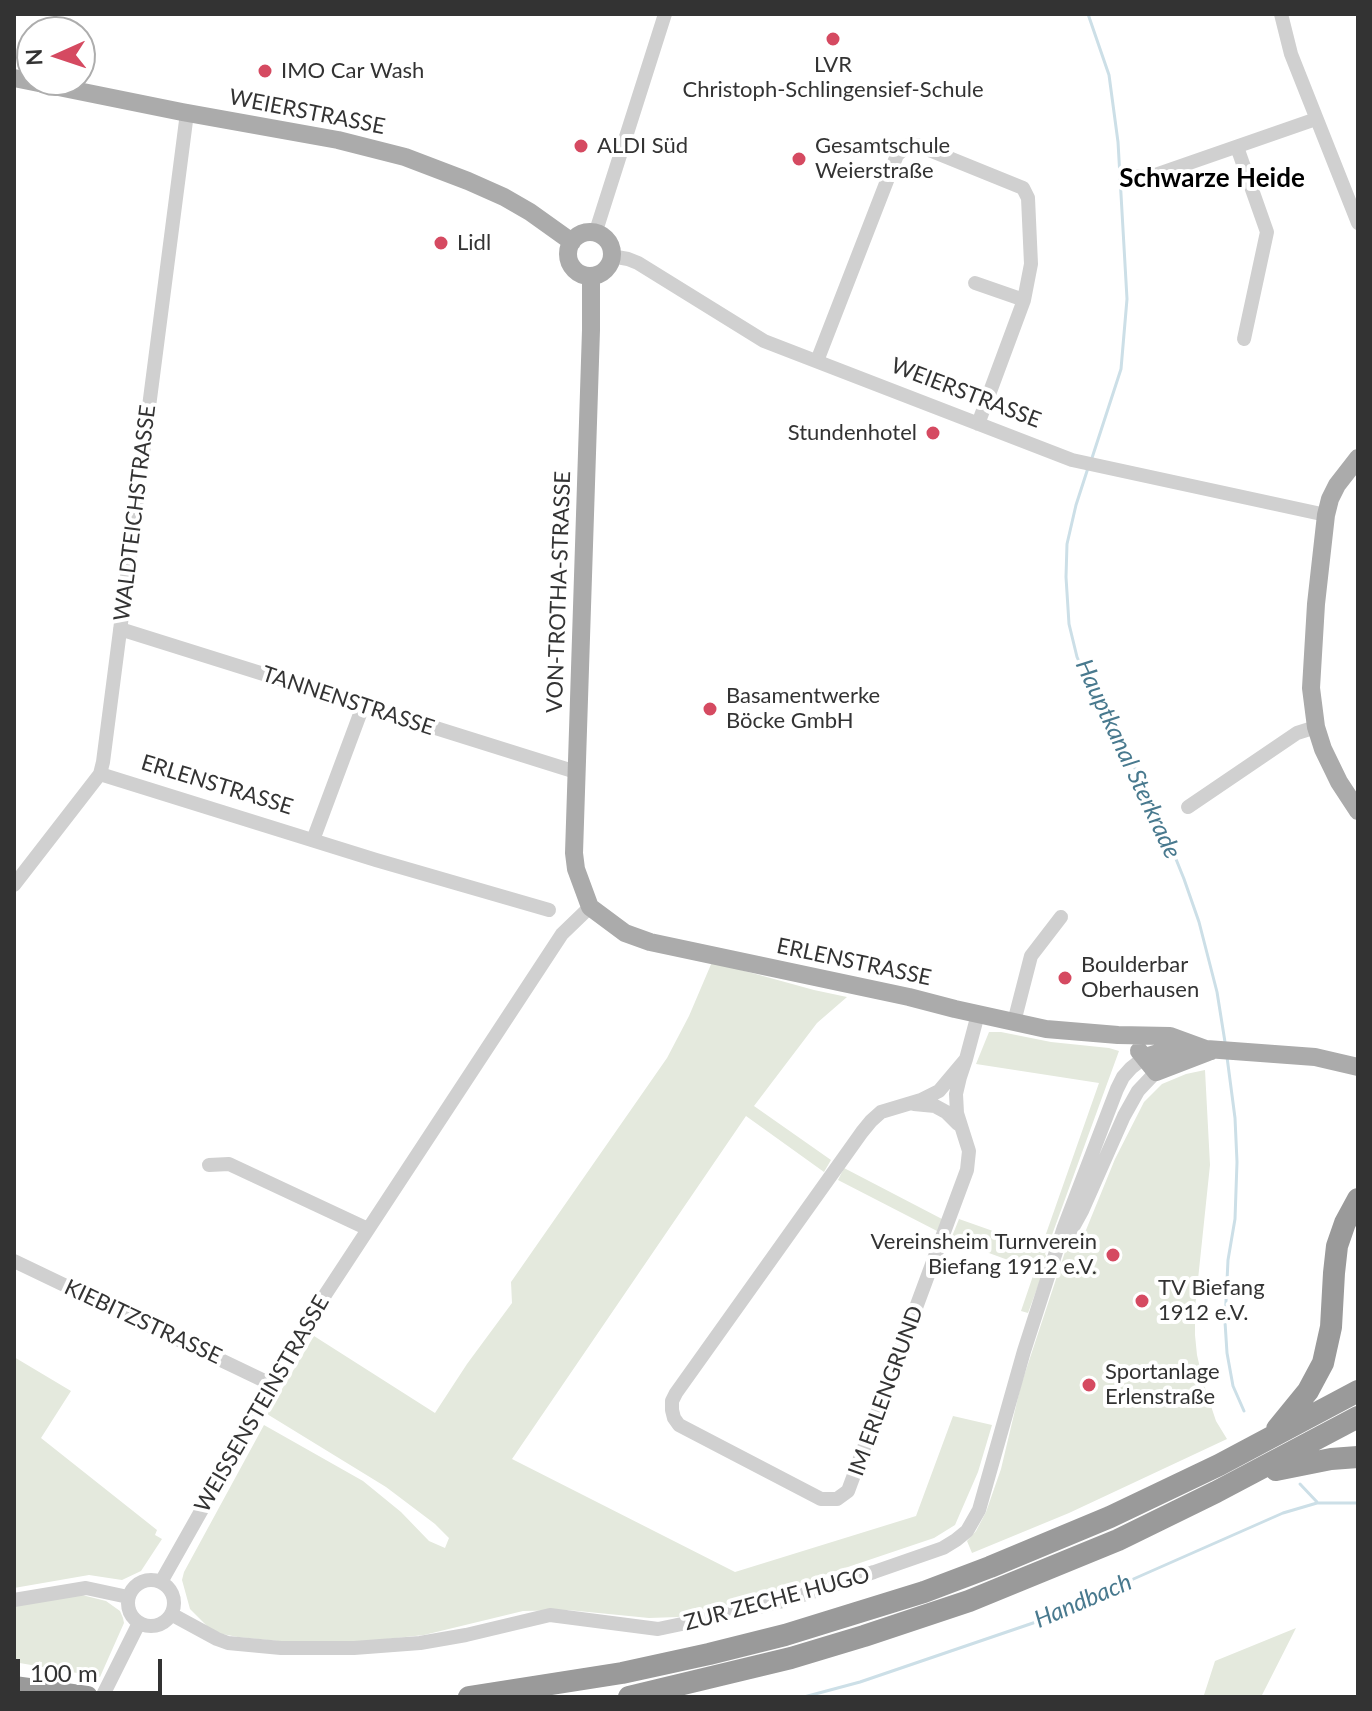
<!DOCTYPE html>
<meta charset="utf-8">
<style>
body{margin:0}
#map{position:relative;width:1372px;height:1711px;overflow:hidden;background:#fff;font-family:Lato,sans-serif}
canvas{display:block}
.frame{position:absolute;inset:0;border:16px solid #333;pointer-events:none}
.north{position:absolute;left:16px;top:16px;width:80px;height:80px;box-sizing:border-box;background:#fff;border:2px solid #adadad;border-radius:50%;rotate:267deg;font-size:22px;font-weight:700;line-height:32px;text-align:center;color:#333}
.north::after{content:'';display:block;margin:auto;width:28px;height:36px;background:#d54a61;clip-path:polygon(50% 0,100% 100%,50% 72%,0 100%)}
.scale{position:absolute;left:16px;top:1659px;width:146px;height:36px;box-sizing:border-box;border:4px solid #333;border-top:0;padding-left:10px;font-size:24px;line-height:28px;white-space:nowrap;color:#333;-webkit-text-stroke:6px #fff;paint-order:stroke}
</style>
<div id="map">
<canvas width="1372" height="1711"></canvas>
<div class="frame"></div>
<div class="north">N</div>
<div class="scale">100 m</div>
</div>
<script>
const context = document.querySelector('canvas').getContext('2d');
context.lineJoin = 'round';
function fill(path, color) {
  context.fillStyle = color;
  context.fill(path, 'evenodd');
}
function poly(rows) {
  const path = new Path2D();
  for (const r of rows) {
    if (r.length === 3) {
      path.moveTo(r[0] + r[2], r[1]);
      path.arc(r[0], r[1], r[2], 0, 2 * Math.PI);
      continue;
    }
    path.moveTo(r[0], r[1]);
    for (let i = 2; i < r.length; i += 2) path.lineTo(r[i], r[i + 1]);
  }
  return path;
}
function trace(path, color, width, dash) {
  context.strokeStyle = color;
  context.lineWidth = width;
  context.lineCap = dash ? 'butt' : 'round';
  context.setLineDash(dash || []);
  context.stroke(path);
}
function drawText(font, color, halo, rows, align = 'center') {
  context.font = font + ' Lato,sans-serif';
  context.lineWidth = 8;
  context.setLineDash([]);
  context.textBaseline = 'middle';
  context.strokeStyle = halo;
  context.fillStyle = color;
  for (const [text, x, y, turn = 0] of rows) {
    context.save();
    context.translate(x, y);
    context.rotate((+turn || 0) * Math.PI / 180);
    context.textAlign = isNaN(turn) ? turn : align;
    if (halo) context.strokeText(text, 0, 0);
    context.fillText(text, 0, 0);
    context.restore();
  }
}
fill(poly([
 [712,962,814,990,847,997,817,1023,754,1106,831,1160,824,1172,746,1116,512,1459,735,1572,916,1516,953,1416,992,1425,978,1472,955,1525,934,1538,762,1596,678,1617,649,1618,568,1610,523,1611,424,1635,359,1642,288,1642,238,1637,222,1634,209,1628,190,1609,182,1580,184,1572,264,1425,363,1481,401,1512,429,1541,445,1548,449,1538,435,1524,386,1487,267,1414,314,1336,435,1413,467,1364,512,1303,511,1282,667,1058,689,1016],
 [989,1032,1001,1032,1051,1042,1109,1048,1119,1051,1045,1254,1048,1259,1028,1313,1021,1311,1035,1270,951,1239,959,1219,1041,1248,1099,1083,976,1064],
 [1205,1070,1210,1165,1195,1308,1195,1335,1197,1355,1204,1385,1216,1421,1227,1439,1069,1513,972,1553,967,1541,976,1531,986,1512,1001,1469,1021,1385,1065,1252,1072,1242,1086,1230,1115,1159,1144,1102,1162,1084,1186,1074],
 [844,1168,942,1219,939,1232,838,1180],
 [14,1357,71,1391,41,1438,157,1530,155,1535,162,1539,141,1571,122,1580,89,1575,14,1588],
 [82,1595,106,1601,120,1611,123,1618,124,1623,100,1677,14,1662,14,1606],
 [1296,1628,1261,1697,1207,1697,1204,1695,1215,1661]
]), '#e4e9dd');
trace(poly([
 [1088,14,1109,75,1118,142,1127,299,1121,369,1091,461],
 [1088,468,1076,505,1067,544,1066,577,1069,624,1077,657,1094,695,1151,797,1184,879,1199,922,1217,992,1225,1042],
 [1227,1057,1235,1118,1237,1162,1235,1219,1228,1260,1225,1322,1227,1353,1233,1386,1244,1411],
 [1300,1484,1317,1502],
 [804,1697,860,1682,1036,1622,1283,1513,1317,1503,1358,1503]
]), '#ccdfe7', 3);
trace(poly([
 [1281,14,1291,54,1358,223],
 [1237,147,1267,232,1244,339],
 [1139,176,1152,176,1316,119],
 [595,234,665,14],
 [611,256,628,259,638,263,764,341,1072,460,1326,515],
 [975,283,1024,300],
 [817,361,897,155,908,145,917,145,1023,188,1028,198,1031,264,1024,300,978,424],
 [120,629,576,772],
 [100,774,376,860,549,910],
 [1188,807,1297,733,1316,727],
 [313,840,363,706],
 [14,885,100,774,103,762,187,113],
 [1014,1022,1031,956,1061,917],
 [966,1059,939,1091,921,1100,881,1112,871,1121,862,1132,676,1393,672,1401,672,1410,674,1418,679,1425,821,1499,837,1499,848,1491,967,1170,969,1151,957,1113,956,1094,960,1077,966,1059,978,1014],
 [914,1104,935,1106,946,1112,958,1124],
 [209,1165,229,1164,368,1229],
 [1071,1231,1082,1211,1124,1116,1138,1091,1156,1072],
 [14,1261,273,1385],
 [151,1603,23],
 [161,1582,283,1366,325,1295,562,934,590,907],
 [14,1600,86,1588,128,1597],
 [171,1614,217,1639,228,1643,281,1648,354,1648,420,1643,466,1635,550,1615,658,1629,739,1612,787,1600,874,1572,943,1548,956,1540,967,1531,979,1510,1024,1351,1064,1227,1117,1089,1123,1077,1131,1068,1145,1057],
 [102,1697,139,1623]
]), '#d0d0d0', 14);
trace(poly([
 [14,78,182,112,338,140,405,157,468,181,504,197,530,212,572,242],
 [590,254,22],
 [591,276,591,330,574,853,576,869,590,907,625,933,650,942,909,997,955,1009,1046,1029,1118,1035,1170,1036,1211,1051],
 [1358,458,1337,485,1330,499,1326,515,1316,604,1311,688,1316,727,1323,749,1339,782,1358,811],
 [1139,1051,1156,1072,1208,1052],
 [1145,1057,1161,1052,1193,1048,1315,1057,1358,1067]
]), '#ababab', 18);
trace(poly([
 [1277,1429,1308,1391,1323,1363,1331,1327,1334,1273,1337,1246,1345,1223,1358,1199],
 [1276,1470,1331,1459,1358,1457],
 [14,1687,87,1697],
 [469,1697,622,1673,709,1654,785,1635,924,1592,990,1567,1110,1517,1219,1465,1358,1391],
 [629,1697,791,1658,864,1636,969,1601,1118,1540,1216,1492,1358,1417]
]), '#9a9a9a', 22);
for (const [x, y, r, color] of [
 [833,39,8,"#d54a61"],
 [265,71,8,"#d54a61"],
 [581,146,8,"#d54a61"],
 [799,159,8,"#d54a61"],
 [441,243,8,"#d54a61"],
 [933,433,8,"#d54a61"],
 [710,709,8,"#d54a61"],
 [1065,978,8,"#d54a61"],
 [1113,1255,8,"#d54a61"],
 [1142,1301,8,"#d54a61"],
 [1089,1385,8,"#d54a61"]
]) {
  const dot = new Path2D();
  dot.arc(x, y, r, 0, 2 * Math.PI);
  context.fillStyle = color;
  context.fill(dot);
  trace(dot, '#fff', 3);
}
drawText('22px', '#333', '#fff', [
 ["LVR",833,65,"center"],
 ["Christoph-Schlingensief-Schule",833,90,"center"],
 ["IMO Car Wash",281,71],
 ["ALDI Süd",597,146],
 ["Gesamtschule",815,146],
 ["Weierstraße",815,171],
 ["Lidl",457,243],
 ["Stundenhotel",917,433,"right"],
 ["Basamentwerke",726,696],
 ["Böcke GmbH",726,721],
 ["Boulderbar",1081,965],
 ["Oberhausen",1081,990],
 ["Vereinsheim Turnverein",1097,1242,"right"],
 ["Biefang 1912 e.V.",1097,1267,"right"],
 ["TV Biefang",1158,1288],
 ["1912 e.V.",1158,1313],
 ["Sportanlage",1105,1372],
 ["Erlenstraße",1105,1397]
], 'left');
drawText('22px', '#333', '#fff', [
 ["WEIERSTRASSE",307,112,11],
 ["WEIERSTRASSE",966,393,21],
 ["WALDTEICHSTRASSE",135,513,-83],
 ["VON-TROTHA-STRASSE",559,592,-88],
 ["TANNENSTRASSE",348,701,18],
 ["ERLENSTRASSE",217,785,17],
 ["ERLENSTRASSE",854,962,12],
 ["KIEBITZSTRASSE",143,1322,25],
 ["IM ERLENGRUND",886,1391,-70],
 ["WEISSENSTEINSTRASSE",262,1404,-60],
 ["ZUR ZECHE HUGO",777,1599,-15]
]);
drawText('italic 24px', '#48798e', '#fff', [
 ["Hauptkanal Sterkrade",1128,759,65],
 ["Handbach",1083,1601,-23]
]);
drawText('bold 26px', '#000', '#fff', [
 ["Schwarze Heide",1212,179]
]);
</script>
